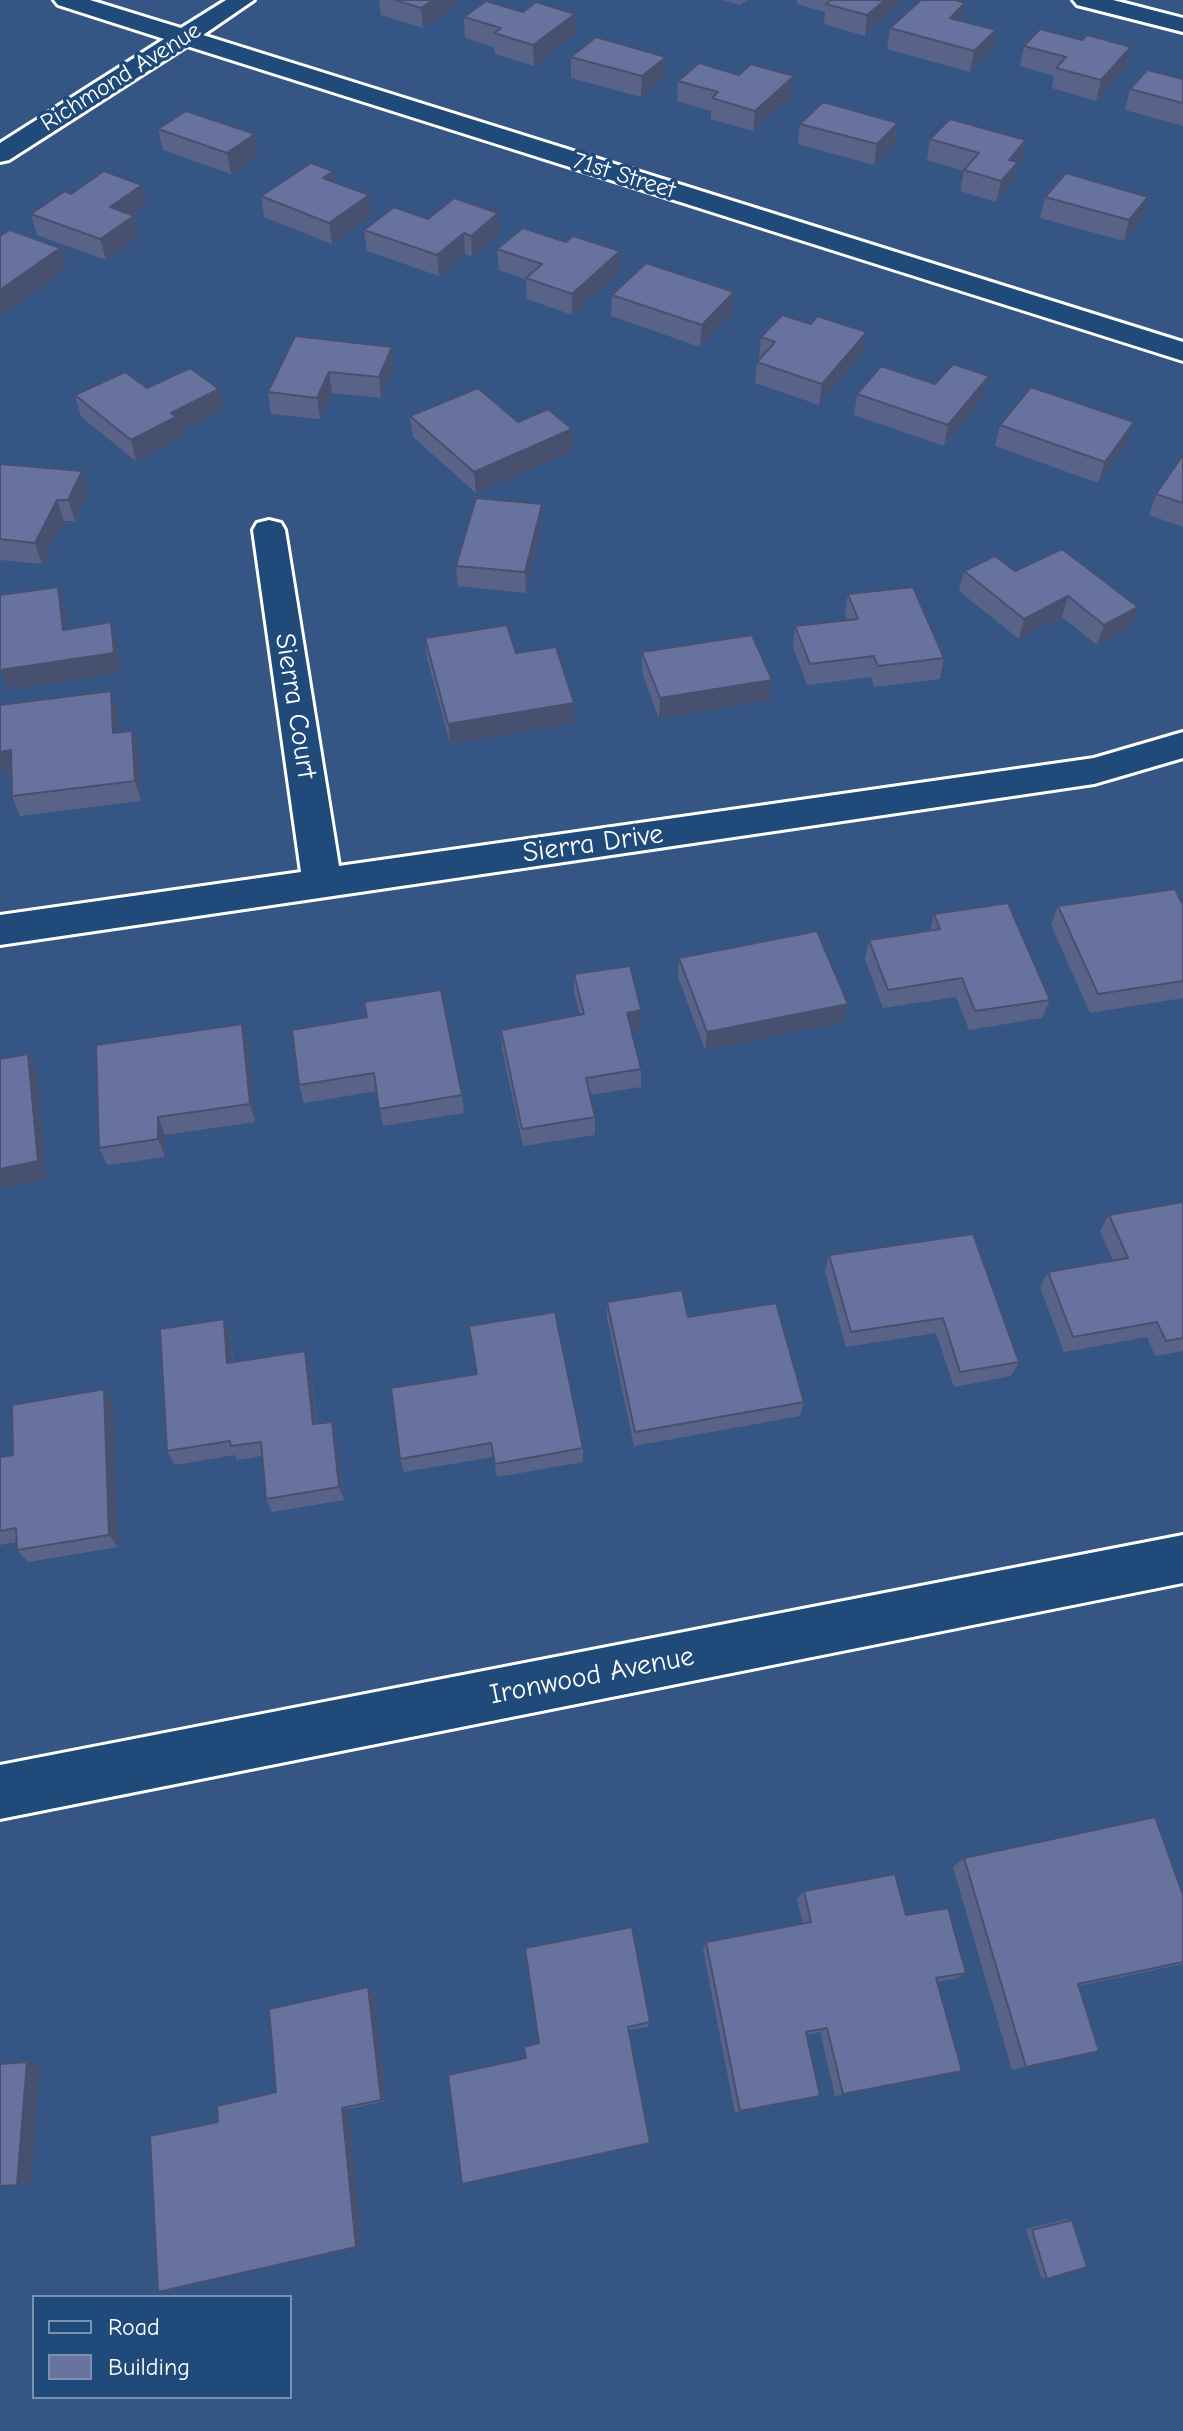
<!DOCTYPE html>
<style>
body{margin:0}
#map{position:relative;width:1183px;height:2431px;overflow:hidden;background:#355685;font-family:"Comic Neue",sans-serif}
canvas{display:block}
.legend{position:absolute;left:32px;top:2295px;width:260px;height:104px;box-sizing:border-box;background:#1f4a7a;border:2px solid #7992af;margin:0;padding:10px 14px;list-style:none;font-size:24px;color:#fff}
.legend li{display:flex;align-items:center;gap:16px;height:40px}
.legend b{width:40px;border:2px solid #7992af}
</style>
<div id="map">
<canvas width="1183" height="2431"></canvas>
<ul class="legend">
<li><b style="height:10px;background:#1f4a7a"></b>Road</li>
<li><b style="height:22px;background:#67739e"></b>Building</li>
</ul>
</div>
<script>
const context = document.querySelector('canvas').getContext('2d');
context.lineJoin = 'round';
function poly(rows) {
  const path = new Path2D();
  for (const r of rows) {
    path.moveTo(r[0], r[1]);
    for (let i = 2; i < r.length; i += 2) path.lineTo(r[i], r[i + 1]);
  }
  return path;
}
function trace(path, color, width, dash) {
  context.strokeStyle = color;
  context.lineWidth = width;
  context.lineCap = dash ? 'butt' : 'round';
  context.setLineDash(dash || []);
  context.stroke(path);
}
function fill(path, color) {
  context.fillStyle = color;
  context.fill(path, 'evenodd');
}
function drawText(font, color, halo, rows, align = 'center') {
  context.font = font + ' "Comic Neue",sans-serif';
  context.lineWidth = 7;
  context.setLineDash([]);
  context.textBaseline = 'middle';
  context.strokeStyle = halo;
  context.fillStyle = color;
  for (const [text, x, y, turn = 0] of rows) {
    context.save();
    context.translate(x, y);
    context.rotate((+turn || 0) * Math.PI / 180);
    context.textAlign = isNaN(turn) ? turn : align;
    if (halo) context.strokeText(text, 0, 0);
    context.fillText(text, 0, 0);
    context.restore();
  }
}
const minor = poly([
 [54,0,90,0,181,28,226,0,254,0,203,35,1183,342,1183,361,187,46,9,160,0,162,0,143,164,39,58,5,54,0],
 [1073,0,1113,0,1183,18,1183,32,1077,5,1073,0],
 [269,520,281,523,285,530,339,866,1094,758,1183,732,1183,758,1094,784,0,945,0,915,301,872,253,530,257,523,269,520],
 [1183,1535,1183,1583,0,1819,0,1765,1183,1535]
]);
trace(minor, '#fff', 6);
fill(minor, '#1f4a7a');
fill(poly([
 [379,0,463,0,423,28,381,15],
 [723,0,748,0,740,5],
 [797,0,899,0,898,5,865,36,824,24,825,12,797,4],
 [965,3,962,21,992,50,970,72,887,49,890,28],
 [523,12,575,14,576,34,534,66,495,54,494,47,465,38,464,17],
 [1082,40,1131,47,1126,67,1096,101,1052,88,1054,76,1020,66,1024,46],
 [571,57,665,77,641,97,571,78],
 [1183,79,1183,126,1125,110,1130,89],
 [678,81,792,97,753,131,711,119,711,111,677,101],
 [800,124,895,144,874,165,798,144],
 [158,129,258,155,231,174,163,150],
 [930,139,1026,140,1022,161,1016,167,1013,183,996,202,960,191,964,171,927,160],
 [335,182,371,216,332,244,264,217,261,196],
 [71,194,147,205,133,215,139,237,106,260,37,235,31,214],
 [1045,197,1142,217,1124,241,1040,218],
 [498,213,499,234,472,257,465,254,439,276,367,251,364,230],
 [497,249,620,272,572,315,527,299,526,280,499,270],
 [612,295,733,313,700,347,611,316],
 [811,324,867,332,863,353,819,405,755,383,757,362,759,358,761,337],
 [392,347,394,368,381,398,332,393,320,419,271,414,268,392],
 [989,376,984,397,944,446,854,415,857,394,935,384],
 [147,388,224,410,180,432,181,438,136,461,81,417,75,395],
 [410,416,518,422,572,429,573,451,476,493,413,437],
 [1134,422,1128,443,1098,483,995,446,1000,425],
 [1183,455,1183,527,1149,515,1156,494],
 [0,464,88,492,75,521,64,521,42,564,0,560],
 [542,504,542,525,526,593,458,586,456,566],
 [964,571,1015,571,1131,628,1097,645,1062,617,1019,639,959,591],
 [848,594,944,658,940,679,874,687,871,677,807,685,793,647,795,626,847,620,845,615],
 [425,638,575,723,450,744,427,658],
 [642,652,772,680,769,700,659,719,642,672],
 [111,691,118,712,119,732,139,751,141,801,20,816,12,796,11,772,2,773],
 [1183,905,1183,998,1090,1013,1051,925,1058,906],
 [934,914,1050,1000,1042,1018,969,1030,956,997,883,1008,865,959,869,940,930,931],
 [679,958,848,1004,844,1022,705,1050,678,977],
 [574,974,640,1029,631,1030,641,1069,641,1087,590,1095,595,1117,595,1135,523,1146,502,1049,501,1030,580,1014,574,993],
 [292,1030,462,1095,464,1113,383,1126,377,1091,304,1103,299,1085],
 [248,1042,255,1122,165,1135,165,1157,107,1165,99,1148],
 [1183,1202,1183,1351,1155,1356,1147,1337,1064,1352,1040,1287,1048,1272,1113,1261,1100,1231,1109,1215],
 [973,1234,1019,1362,1011,1376,954,1387,936,1333,846,1347,825,1271,829,1255],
 [607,1303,688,1317,804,1402,800,1416,634,1446,607,1318],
 [224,1319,230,1334,233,1362,310,1365,317,1424,332,1422,336,1435,344,1500,272,1512,266,1499,262,1456,237,1460,235,1455,175,1465,167,1451],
 [391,1388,583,1448,583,1462,497,1477,493,1457,404,1472,400,1459],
 [113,1403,118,1547,28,1562,17,1550,16,1542,0,1545,0,1457,13,1455],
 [964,1858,1183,1895,1183,1964,1078,1986,1099,2051,1012,2070,953,1867],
 [804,1891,906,1915,966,1973,954,1979,937,1982,962,2071,835,2096,820,2032,807,2035,820,2096,735,2113,703,1949,706,1942,803,1924,797,1899],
 [368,1987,373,1991,386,2101,348,2109,362,2245,356,2247,218,2122,276,2092],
 [650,2022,648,2027,524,2047],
 [1066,2219,1072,2220,1047,2279,1041,2277,1026,2229]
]), '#596388');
fill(poly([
 [433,0,463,0,423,28,421,8],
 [885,0,899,0,898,5,865,36,867,15],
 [965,3,962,23,950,18],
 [575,14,576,34,534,66,533,45],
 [996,30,992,50,970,72,974,51],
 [1131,47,1126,67,1096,101,1101,80],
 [666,57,665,77,641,97,642,76],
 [794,76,792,97,753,131,755,111],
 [898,123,895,144,874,165,877,144],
 [255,134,258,155,231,174,227,153],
 [1026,140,1022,161,1016,167,1013,183,996,202,1001,181,1009,160],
 [333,171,336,192,323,178],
 [142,185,147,205,115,228,110,207],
 [369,195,371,216,332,244,329,223],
 [1148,197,1142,217,1124,241,1129,220],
 [498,213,499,234,472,257,471,236],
 [134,216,139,237,106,260,100,239],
 [464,233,465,254,439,276,437,255],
 [60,248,66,270,0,316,0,290],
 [620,251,620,272,572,315,572,294],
 [734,292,733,313,700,347,702,325],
 [867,332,863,353,819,405,822,384],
 [392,347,394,368,381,398,379,377],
 [329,372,332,393,320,419,317,398],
 [989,376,984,397,944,446,948,425],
 [219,389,224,410,180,432,181,438,136,461,131,440,171,413],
 [1134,422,1128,443,1098,483,1105,462],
 [572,429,573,451,476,493,474,472],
 [82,471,88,492,75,521,68,500],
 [57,500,64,521,42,564,35,543],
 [542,504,542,525,526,593,525,572],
 [58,587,65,608,70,650,63,630],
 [1068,596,1062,617,1019,639,1024,619],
 [1138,607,1131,628,1097,645,1104,625],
 [111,622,117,643,121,673,9,690,0,670],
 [772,680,769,700,659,719,660,698],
 [111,691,118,712,120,753,113,733],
 [574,703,575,723,450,744,448,724],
 [132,731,139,751,141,801,135,781],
 [11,750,19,770,2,773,0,768,0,752],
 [848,1004,844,1022,705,1050,707,1032],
 [641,1010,640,1029,626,1031,627,1013],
 [242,1024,248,1042,255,1122,250,1104],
 [28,1054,37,1072,47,1178,0,1188,0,1169],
 [158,1117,165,1135,165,1157,158,1139],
 [224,1319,230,1334,234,1378,227,1363],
 [305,1351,310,1365,318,1438,313,1424],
 [104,1389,113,1403,118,1547,109,1535],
 [332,1422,336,1435,344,1500,339,1487],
 [368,1987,373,1991,386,2101,381,2100],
 [27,2062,40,2064,31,2184,17,2185],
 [342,2108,348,2109,362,2245,356,2247]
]), '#48506f');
const building = poly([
 [395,0,433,0,421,8,395,0],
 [831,0,885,0,867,15,826,4,831,0],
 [921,0,955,0,965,3,950,18,996,30,974,51,890,28,921,0],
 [486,1,523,12,536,2,575,14,533,45,494,33,501,28,464,17,486,1],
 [1040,29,1082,40,1087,35,1131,47,1101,80,1056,68,1066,57,1024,46,1040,29],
 [596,37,666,57,642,76,571,57,596,37],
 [699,63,739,75,751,64,794,76,755,111,712,98,718,92,678,81,699,63],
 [1147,70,1183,79,1183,103,1130,89,1147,70],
 [823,102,898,123,877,144,800,124,823,102],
 [186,111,255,134,227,153,158,129,186,111],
 [950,119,1026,140,1009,160,1018,162,1001,181,964,170,979,153,930,139,950,119],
 [311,163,333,171,323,178,369,195,329,223,261,196,311,163],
 [104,171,142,185,110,207,134,216,100,239,31,214,65,191,71,194,104,171],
 [1066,173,1148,197,1129,220,1045,197,1066,173],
 [454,198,498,213,471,236,464,233,437,255,364,230,394,207,428,219,454,198],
 [523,228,566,242,573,236,620,251,572,294,526,278,542,264,497,249,523,228],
 [10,230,60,248,0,290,0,236,10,230],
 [646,263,734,292,702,325,612,295,646,263],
 [782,315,811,324,817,316,867,332,822,384,757,362,775,342,761,337,782,315],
 [295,336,392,347,379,377,329,372,317,398,268,392,295,336],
 [953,364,989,376,948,425,857,394,881,366,935,384,953,364],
 [190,368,219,389,171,413,176,417,131,440,75,395,125,372,147,388,190,368],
 [1031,387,1134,422,1105,462,1000,425,1031,387],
 [478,388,518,422,548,409,572,429,474,472,410,416,478,388],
 [1183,455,1183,503,1156,494,1183,455],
 [0,464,82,471,68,500,57,500,35,543,0,539,0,464],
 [476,498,542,504,525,572,456,566,476,498],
 [1062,549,1138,607,1104,625,1068,596,1024,619,964,571,995,556,1015,571,1062,549],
 [58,587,63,630,111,622,114,653,0,670,0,595,58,587],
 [913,587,944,658,878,666,874,656,810,664,795,626,858,619,848,594,913,587],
 [507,625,516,653,556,647,574,703,448,724,425,638,507,625],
 [752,635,772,680,660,698,642,652,752,635],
 [111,691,113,733,132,731,135,781,12,796,11,750,0,752,0,705,111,691],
 [1175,889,1183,905,1183,981,1098,994,1058,906,1175,889],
 [1008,903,1050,1000,975,1011,962,978,888,990,869,940,940,929,934,914,1008,903],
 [817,931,848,1004,707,1032,679,958,817,931],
 [630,966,641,1010,627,1013,641,1069,586,1078,595,1117,522,1129,501,1030,584,1014,574,974,630,966],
 [441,990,462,1095,379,1109,374,1073,299,1085,292,1030,367,1017,364,1002,441,990],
 [242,1024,250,1104,158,1117,158,1139,99,1148,96,1045,242,1024],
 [28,1054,38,1161,0,1169,0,1059,28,1054],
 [1183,1202,1183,1338,1166,1341,1157,1322,1073,1337,1048,1272,1128,1258,1109,1215,1183,1202],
 [973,1234,1019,1362,960,1372,943,1318,851,1332,829,1255,973,1234],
 [682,1290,688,1317,776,1303,804,1402,635,1432,607,1302,682,1290],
 [555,1312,583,1448,495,1464,491,1443,400,1459,391,1388,477,1374,469,1326,555,1312],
 [224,1319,227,1363,305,1351,313,1424,332,1422,339,1487,266,1499,261,1442,231,1446,230,1441,167,1451,160,1329,224,1319],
 [104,1389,109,1535,17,1550,16,1528,0,1531,0,1457,13,1455,12,1405,104,1389],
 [1155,1817,1183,1895,1183,1962,1078,1984,1099,2051,1026,2067,964,1858,1155,1817],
 [895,1874,906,1915,948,1908,966,1973,936,1978,962,2071,843,2094,827,2028,806,2032,820,2096,740,2111,706,1942,811,1922,804,1891,895,1874],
 [632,1927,650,2022,628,2027,650,2143,462,2184,448,2075,526,2058,524,2047,539,2043,525,1948,632,1927],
 [368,1987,381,2100,342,2108,356,2247,158,2292,150,2136,218,2122,217,2106,276,2092,269,2009,368,1987],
 [27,2062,17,2185,0,2186,0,2064,27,2062],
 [1072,2220,1087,2267,1047,2279,1032,2230,1072,2220]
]);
fill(building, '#67739e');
trace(building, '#48506f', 2);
drawText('24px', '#fff', '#1f4a7a', [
 ["Richmond Avenue",121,77,-32],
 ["71st Street",624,176,17]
]);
drawText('28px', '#fff', '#1f4a7a', [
 ["Sierra Court",295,706,81],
 ["Sierra Drive",593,844,-8],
 ["Ironwood Avenue",592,1676,-11]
]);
</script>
